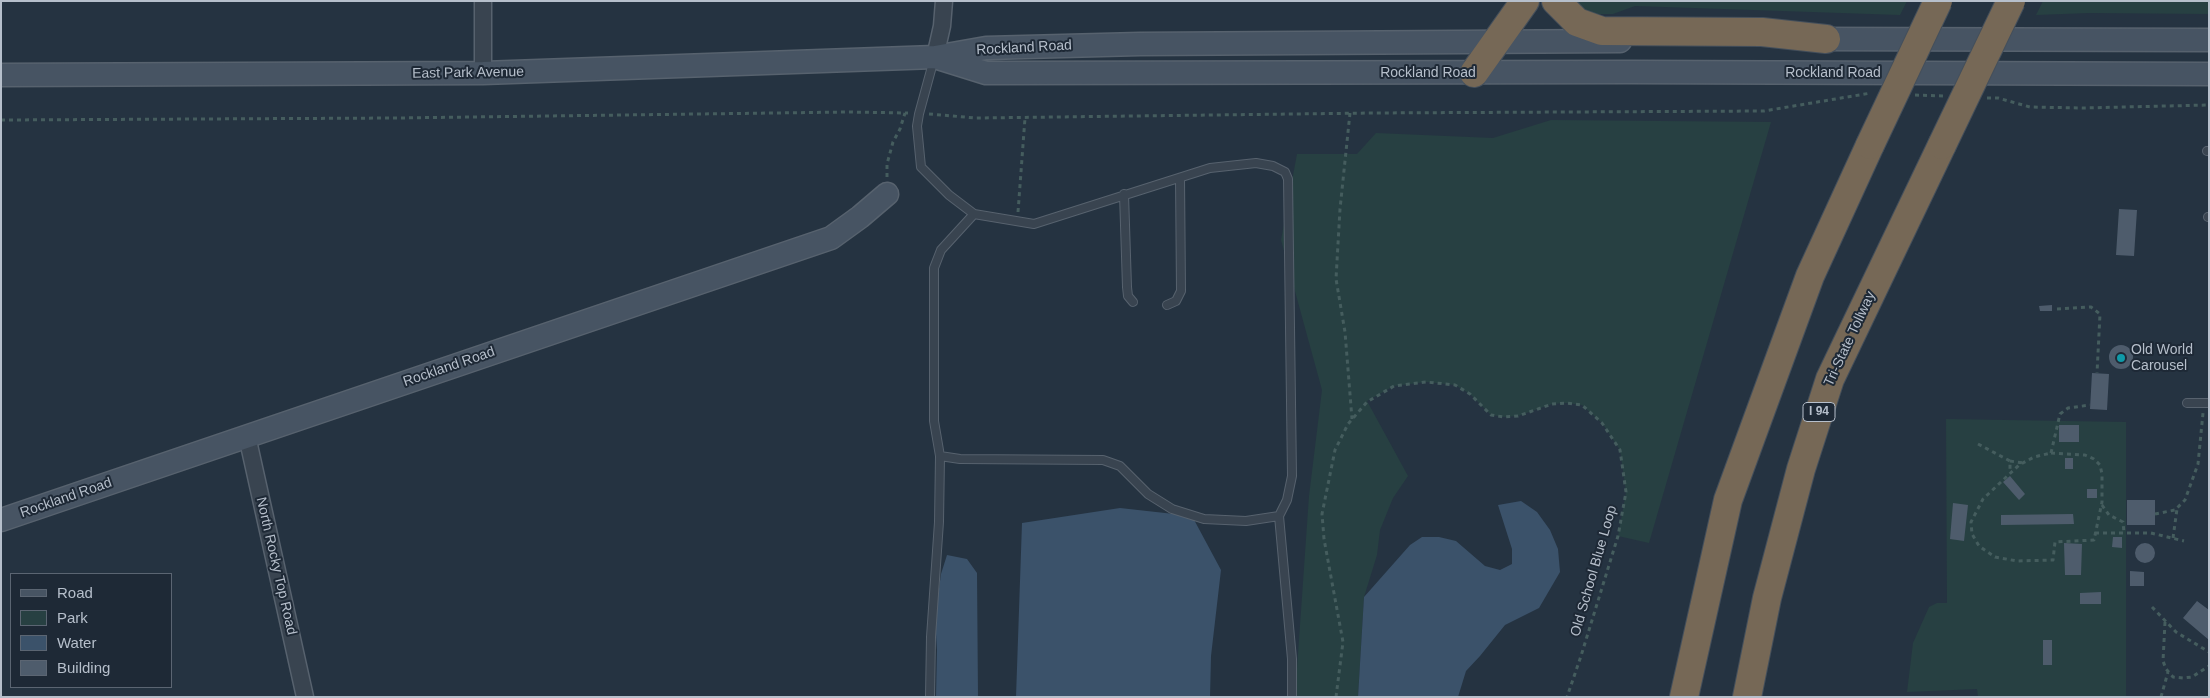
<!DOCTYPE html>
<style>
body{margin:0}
#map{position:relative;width:2210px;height:698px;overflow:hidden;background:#253341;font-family:Helvetica,sans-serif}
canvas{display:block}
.frame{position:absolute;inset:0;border:2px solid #b6bfcb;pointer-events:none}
.legend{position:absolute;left:10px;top:573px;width:162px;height:115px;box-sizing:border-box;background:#1e2936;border:1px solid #5b6572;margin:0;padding:6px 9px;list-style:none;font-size:15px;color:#b6bfcb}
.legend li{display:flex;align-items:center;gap:10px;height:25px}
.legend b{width:25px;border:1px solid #5b6572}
</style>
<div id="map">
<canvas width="2210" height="698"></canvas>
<div class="frame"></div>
<ul class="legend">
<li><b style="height:6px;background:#475463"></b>Road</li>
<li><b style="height:14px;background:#274042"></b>Park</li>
<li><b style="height:14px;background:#3b526a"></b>Water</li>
<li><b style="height:14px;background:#4e5c6c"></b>Building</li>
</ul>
</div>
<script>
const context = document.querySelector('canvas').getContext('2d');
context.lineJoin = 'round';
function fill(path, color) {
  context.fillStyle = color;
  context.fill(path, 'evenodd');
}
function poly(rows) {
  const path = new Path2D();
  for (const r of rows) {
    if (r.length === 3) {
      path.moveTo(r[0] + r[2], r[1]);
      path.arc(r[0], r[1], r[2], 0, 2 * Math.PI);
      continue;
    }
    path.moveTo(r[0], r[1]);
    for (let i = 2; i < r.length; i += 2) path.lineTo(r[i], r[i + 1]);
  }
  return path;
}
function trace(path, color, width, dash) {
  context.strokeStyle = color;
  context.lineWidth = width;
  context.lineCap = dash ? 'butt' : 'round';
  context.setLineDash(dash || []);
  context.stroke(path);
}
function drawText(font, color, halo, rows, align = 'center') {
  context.font = font + ' Helvetica,sans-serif';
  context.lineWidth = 4;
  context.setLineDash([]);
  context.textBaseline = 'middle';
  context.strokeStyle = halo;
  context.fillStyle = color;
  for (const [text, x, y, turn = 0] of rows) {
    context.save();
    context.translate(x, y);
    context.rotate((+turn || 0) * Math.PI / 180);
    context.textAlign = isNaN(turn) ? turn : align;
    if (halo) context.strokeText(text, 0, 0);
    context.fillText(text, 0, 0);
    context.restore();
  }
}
fill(poly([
 [1570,1,1907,1,1900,15,1635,6,1613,14,1594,14,1572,5],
 [2043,1,2209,1,2209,14,2089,13,2036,15],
 [1551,120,1771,122,1649,543,1618,536,1626,492,1620,450,1602,423,1582,405,1566,403,1552,404,1518,416,1504,417,1491,415,1470,394,1455,385,1426,382,1394,386,1367,401,1408,476,1393,498,1380,530,1377,555,1364,597,1358,697,1295,697,1309,496,1322,390,1281,240,1297,154,1357,154,1376,133,1493,138],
 [1946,419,2126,422,2126,697,1978,697,1977,689,1907,692,1913,643,1929,607,1937,603,1947,603]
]), '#274042');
fill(poly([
 [1521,501,1537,512,1550,530,1558,549,1560,572,1539,608,1505,625,1480,656,1466,671,1458,697,1358,697,1364,597,1410,545,1422,537,1439,537,1456,541,1485,566,1500,570,1512,564,1512,549,1498,505],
 [1120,508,1192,516,1221,570,1211,656,1210,697,1016,697,1022,523],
 [947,555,967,559,977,573,978,697,936,697,937,650,935,618,941,574]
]), '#3b526a');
fill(poly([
 [2119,209,2137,210,2134,256,2116,255],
 [2052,305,2052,311,2040,311,2039,306],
 [2121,357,12],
 [2092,373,2109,374,2107,410,2090,409],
 [2059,425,2079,425,2079,442,2059,442],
 [2065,458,2073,458,2073,469,2065,469],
 [2010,476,2025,494,2019,500,2003,482],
 [2087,489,2097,489,2097,498,2087,498],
 [2127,500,2155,500,2155,525,2127,525],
 [1953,503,1968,505,1964,541,1950,539],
 [2073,514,2074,524,2001,525,2001,515],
 [2113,537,2122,537,2122,548,2112,547],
 [2064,543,2082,544,2081,575,2065,575],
 [2145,553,10],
 [2130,571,2144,572,2144,586,2130,586],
 [2101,592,2101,604,2080,604,2080,593],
 [2197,601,2209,610,2209,640,2183,618],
 [2043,640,2052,640,2052,665,2043,665]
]), '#4e5c6c');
const lane = poly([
 [934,59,919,114,917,126,921,167,949,195,974,214,1034,224,1210,168,1256,163,1273,166,1285,172,1288,179,1292,476,1287,500,1279,516,1292,659,1292,697],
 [2207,151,2209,151],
 [1124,194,1127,287,1128,296,1133,302],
 [2208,217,2209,217],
 [1167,305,1176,301,1181,291,1180,178],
 [2187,403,2209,403],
 [940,456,960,459,1103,460,1120,466,1148,494,1172,509,1204,519,1246,521,1279,516],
 [930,697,931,637,939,522,940,456,934,421,934,268,941,250,974,214]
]);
const street = poly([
 [935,57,942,26,944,1],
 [483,73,483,1],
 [247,436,305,697]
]);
const secondary = poly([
 [1810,39,2209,40],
 [938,58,986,73,1631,72,2209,74],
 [1,75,483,73,935,57,986,48,1140,44,1620,41],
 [1,520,831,238,860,217,887,194]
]);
const highway = poly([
 [1556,1,1577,22,1602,31,1762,32,1826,39],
 [1474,73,1525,1],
 [1684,697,1728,500,1810,276,1870,145],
 [1747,697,1767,598,1801,469,1830,379,1942,145]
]);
trace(lane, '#57626e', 10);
trace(street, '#57626e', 19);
trace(secondary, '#57626e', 25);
trace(highway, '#444f5b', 30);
trace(poly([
 [1915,95,1944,96],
 [1987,98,1998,98,2030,107,2082,108,2209,105],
 [1350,113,1340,209,1336,279,1345,332,1352,419],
 [929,114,976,118,1371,113,1764,111,1871,93],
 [1,120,396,118,849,112,908,113],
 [887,177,887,164,893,142,900,129,905,113],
 [1018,212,1025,118],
 [2057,309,2091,307,2100,314,2097,373],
 [1978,444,2010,461,2010,472],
 [2051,453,2085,455,2094,459,2100,465,2102,474,2102,502,2094,540,2055,542,2053,560,2017,561,1995,557,1979,546,1972,534,1971,522,1983,499,2019,465,2034,457,2051,453],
 [2051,453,2060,414,2068,408,2090,405],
 [2010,461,2023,463],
 [2102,505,2109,515,2123,522,2124,533],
 [2155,514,2175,510,2185,500,2198,464,2203,413],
 [2095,533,2151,533,2184,541],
 [2173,538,2177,509],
 [2152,607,2176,632,2209,652],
 [2165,622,2163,661,2166,669,2173,677,2183,678,2192,677,2209,666],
 [1336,697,1343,642,1324,539,1322,514,1335,450,1348,424,1367,402,1394,386,1426,382,1455,385,1470,394,1491,415,1504,417,1518,416,1552,404,1566,403,1582,405,1602,423,1620,450,1626,492,1618,536,1581,656,1567,697],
 [2161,697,2168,672]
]), '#455d5e', 3, [4, 4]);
trace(lane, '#394450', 8);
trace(street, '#394450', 16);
trace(secondary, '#475463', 22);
trace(highway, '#766856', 28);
const highwayBridge = poly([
 [1870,145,1938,1],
 [1942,145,2011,1]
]);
trace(highwayBridge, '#444f5b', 30, []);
trace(highwayBridge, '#766856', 28);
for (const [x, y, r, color] of [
 [2121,358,5,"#0f9aa8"]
]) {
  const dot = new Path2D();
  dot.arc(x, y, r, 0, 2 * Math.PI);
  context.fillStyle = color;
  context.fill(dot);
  trace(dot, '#1e2936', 2);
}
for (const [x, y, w] of [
 [1819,412,32]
]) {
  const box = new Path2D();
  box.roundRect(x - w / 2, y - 9.5, w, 19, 4);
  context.fillStyle = '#1e2936';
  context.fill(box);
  trace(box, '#b6bfcb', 1);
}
drawText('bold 12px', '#b6bfcb', null, [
 ["I 94",1819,412]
]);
drawText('14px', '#b6bfcb', '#1e2936', [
 ["Rockland Road",1024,48,-3],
 ["East Park Avenue",468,73,-1],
 ["Rockland Road",1428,73],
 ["Rockland Road",1833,73],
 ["Tri-State Tollway",1850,339,-65],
 ["Rockland Road",449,367,-19],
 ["Rockland Road",66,498,-19],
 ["North Rocky Top Road",276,566,77],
 ["Old School Blue Loop",1594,571,-74]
]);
drawText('14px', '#b6bfcb', '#1e2936', [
 ["Old World",2131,350],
 ["Carousel",2131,366]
], 'left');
</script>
